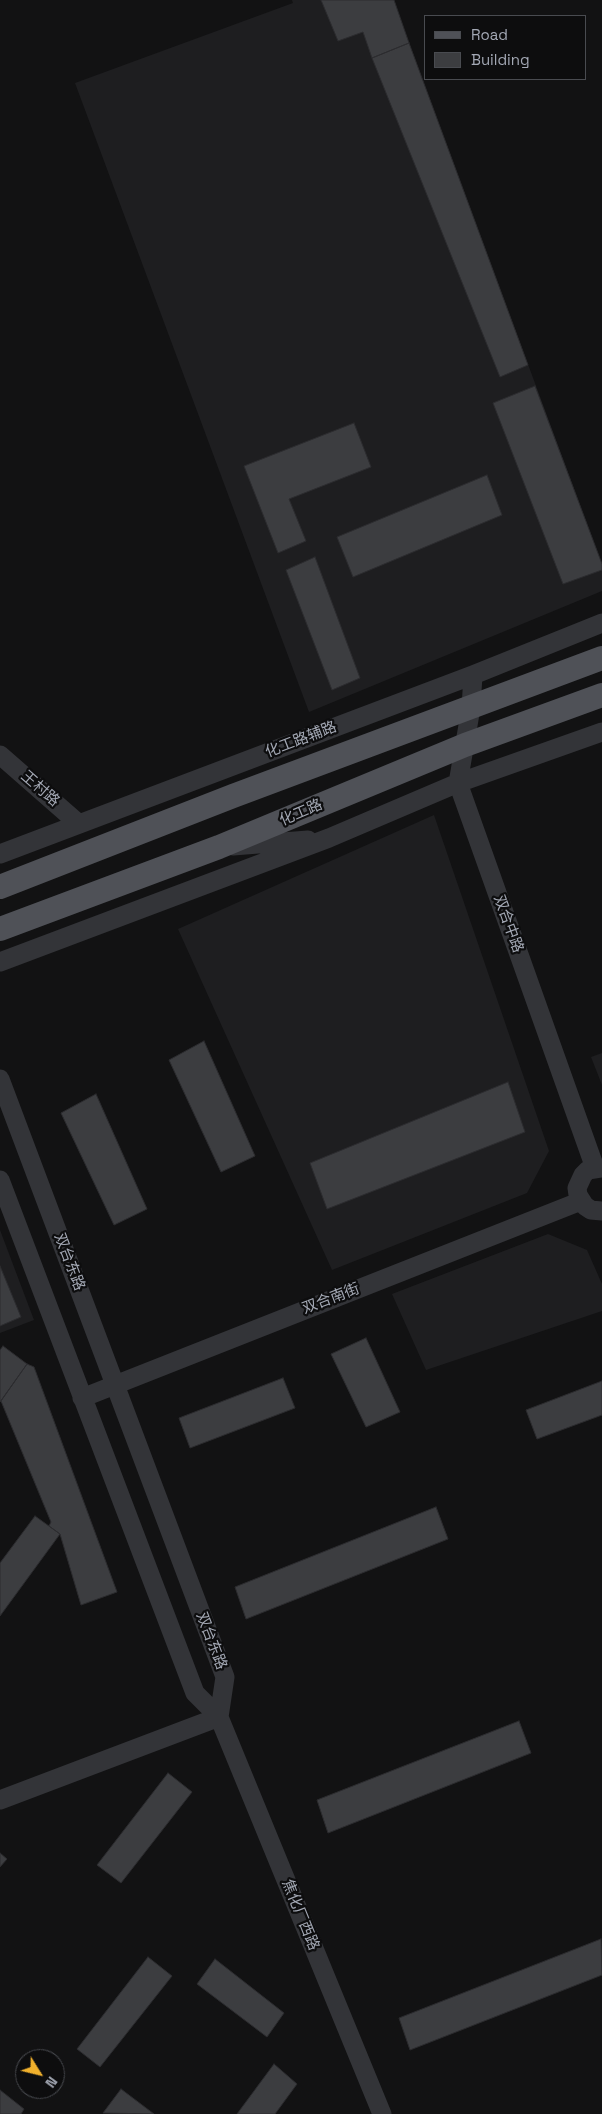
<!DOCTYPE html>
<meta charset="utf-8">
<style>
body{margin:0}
#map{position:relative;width:602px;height:2114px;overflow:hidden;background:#121213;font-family:"Space Grotesk",sans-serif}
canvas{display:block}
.legend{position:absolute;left:424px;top:15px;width:162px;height:65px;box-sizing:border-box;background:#0d0d0e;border:1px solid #494b50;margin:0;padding:6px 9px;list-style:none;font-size:15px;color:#a3a8b4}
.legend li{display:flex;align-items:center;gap:10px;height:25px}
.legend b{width:25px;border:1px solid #494b50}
.north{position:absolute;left:15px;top:2049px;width:50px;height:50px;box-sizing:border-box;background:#0d0d0e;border:1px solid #494b50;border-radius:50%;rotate:126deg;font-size:14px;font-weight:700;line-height:20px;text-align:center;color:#a3a8b4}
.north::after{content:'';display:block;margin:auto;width:18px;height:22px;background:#f0b12d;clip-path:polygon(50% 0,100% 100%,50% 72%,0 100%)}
</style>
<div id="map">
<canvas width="602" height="2114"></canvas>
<ul class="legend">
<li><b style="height:6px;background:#4f5157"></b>Road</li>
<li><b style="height:14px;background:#3c3d40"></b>Building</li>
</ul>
<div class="north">N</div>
</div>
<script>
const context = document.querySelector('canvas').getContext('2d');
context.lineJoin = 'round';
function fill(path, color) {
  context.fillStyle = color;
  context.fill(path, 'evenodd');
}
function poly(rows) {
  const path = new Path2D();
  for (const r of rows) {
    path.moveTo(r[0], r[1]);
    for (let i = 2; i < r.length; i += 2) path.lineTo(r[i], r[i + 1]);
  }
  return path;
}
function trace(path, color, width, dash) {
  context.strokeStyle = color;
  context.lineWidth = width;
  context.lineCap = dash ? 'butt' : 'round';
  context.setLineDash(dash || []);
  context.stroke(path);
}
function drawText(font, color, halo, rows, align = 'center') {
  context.font = font + ' "Space Grotesk","Noto Sans SC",sans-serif';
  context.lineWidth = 4.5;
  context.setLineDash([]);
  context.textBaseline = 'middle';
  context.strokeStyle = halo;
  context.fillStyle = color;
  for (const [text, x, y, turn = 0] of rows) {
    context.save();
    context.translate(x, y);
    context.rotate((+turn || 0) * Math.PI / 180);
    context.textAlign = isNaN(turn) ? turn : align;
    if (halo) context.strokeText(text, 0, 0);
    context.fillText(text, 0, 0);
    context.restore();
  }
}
fill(poly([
 [292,0,393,0,602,564,602,591,309,712,75,83,293,3],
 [434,815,549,1151,527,1193,332,1270,178,929],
 [602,1053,602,1085,591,1057],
 [0,1230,34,1320,0,1333],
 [548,1234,587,1250,602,1284,602,1311,426,1370,392,1294]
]), '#1e1e20');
const building = poly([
 [321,0,394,0,409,43,372,58,363,32,338,41,321,0],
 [409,43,528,365,500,377,372,58,409,43],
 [535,386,602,564,602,570,563,584,493,403,535,386],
 [354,423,371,467,289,499,306,541,278,553,244,466,354,423],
 [487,475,502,515,353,577,337,537,487,475],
 [315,557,360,678,332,690,286,570,315,557],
 [204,1041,255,1156,221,1172,169,1060,204,1041],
 [508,1082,525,1132,327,1209,310,1163,508,1082],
 [96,1094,147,1209,114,1225,61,1113,96,1094],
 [0,1266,21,1317,0,1326,0,1266],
 [366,1338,400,1412,366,1427,331,1354,366,1338],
 [3,1346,27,1364,0,1402,0,1350,3,1346],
 [27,1364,34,1367,117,1592,81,1605,60,1534,49,1526,51,1522,1,1401,27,1364],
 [283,1378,295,1408,190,1448,179,1418,283,1378],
 [602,1381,602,1415,537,1439,526,1410,602,1381],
 [436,1507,448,1539,246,1619,235,1587,436,1507],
 [35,1516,60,1534,0,1616,0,1563,35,1516],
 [519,1721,531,1753,328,1833,317,1800,519,1721],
 [168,1773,192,1792,121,1883,97,1865,168,1773],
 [0,1853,7,1859,0,1867,0,1853],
 [601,1939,602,1975,410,2050,399,2018,601,1939],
 [148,1957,172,1976,100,2067,77,2049,148,1957],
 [215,1959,284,2013,267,2037,197,1984,215,1959],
 [274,2064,297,2084,275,2114,237,2114,274,2064],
 [121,2089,154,2114,103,2113,121,2089],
 [0,2090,24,2109,21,2114,0,2114,0,2090]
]);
fill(building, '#3c3d40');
trace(building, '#2c2c2f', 1);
trace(poly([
 [473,675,471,708,458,783,595,1168],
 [0,755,79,824],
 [233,846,308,840],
 [0,854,473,675,602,623],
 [0,962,329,838,458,783,602,732],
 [0,1079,225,1677,219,1717],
 [602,1168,588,1170,583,1175,577,1188,578,1195,585,1206,591,1210,602,1211],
 [0,1180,195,1693,219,1717,382,2114],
 [82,1398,581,1201],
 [0,1800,219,1717]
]), '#333438', 19);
trace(poly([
 [0,887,233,796,602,658],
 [0,929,219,847,465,745,602,695]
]), '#4f5157', 24);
drawText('15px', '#a3a8b4', '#0d0d0e', [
 ["化工路辅路",301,740,-21],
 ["王村路",40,789,41],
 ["化工路",301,813,-23],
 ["双合中路",508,924,70],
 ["双台东路",69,1262,69],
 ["双合南街",331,1299,-21],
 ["双台东路",211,1641,69],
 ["焦化厂西路",300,1915,68]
]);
</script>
